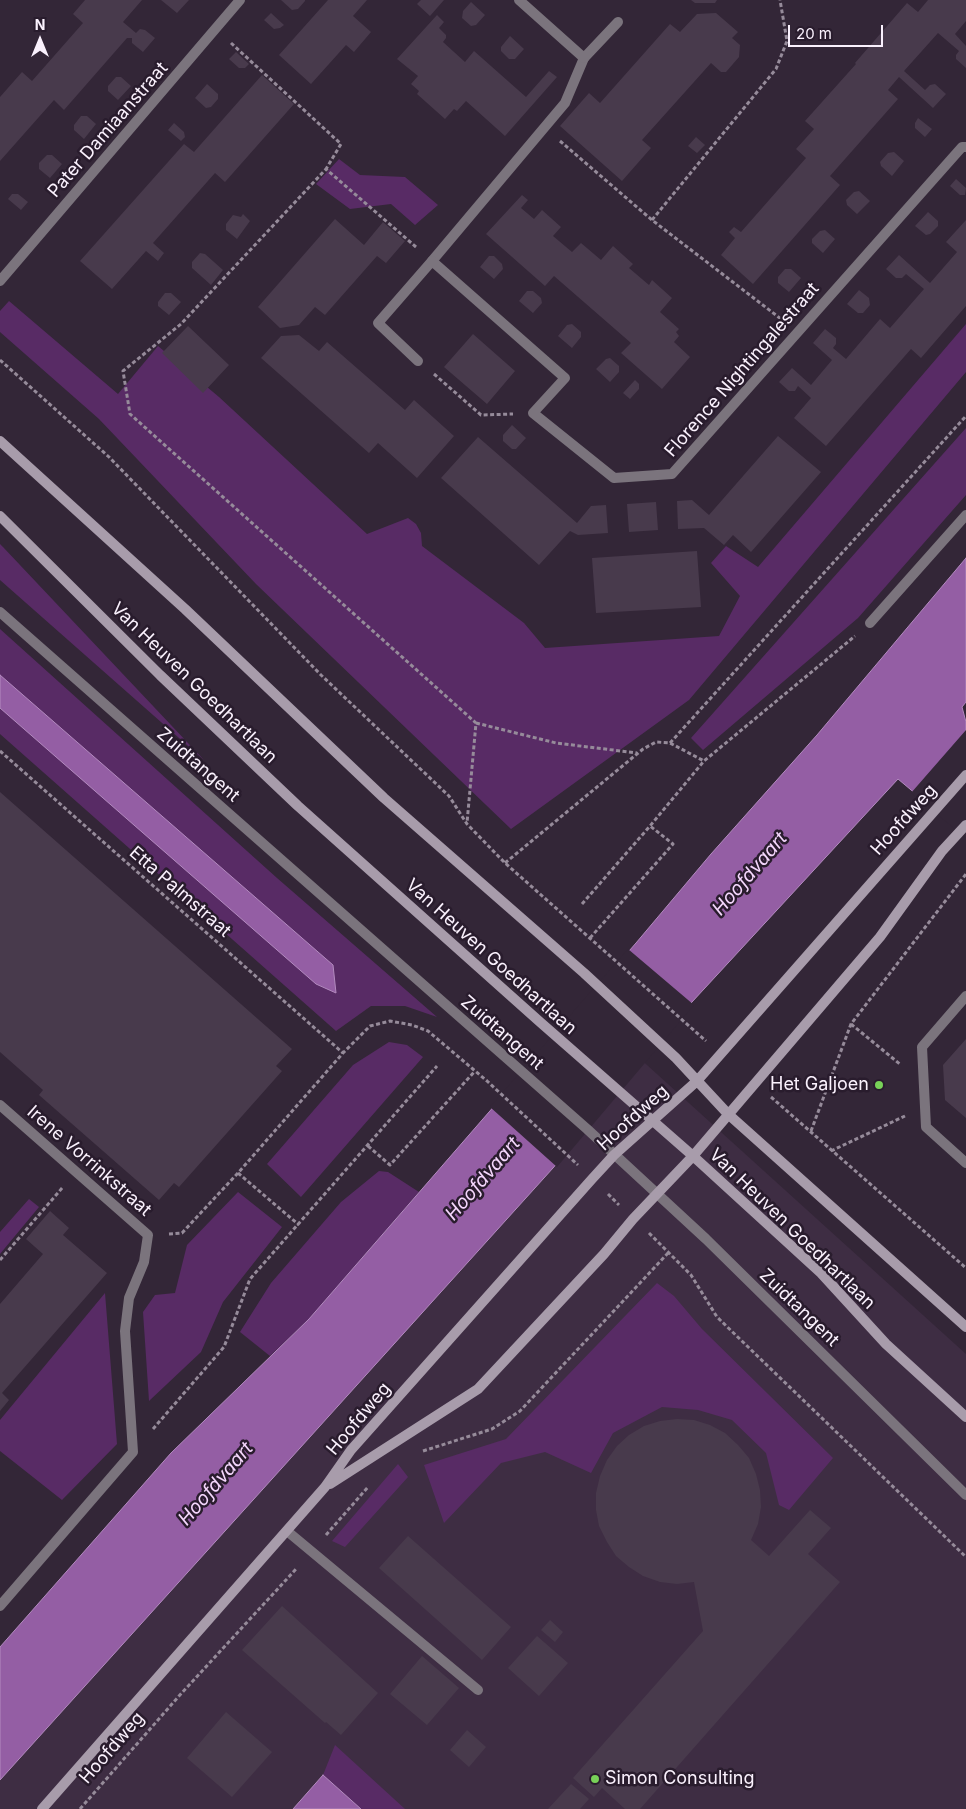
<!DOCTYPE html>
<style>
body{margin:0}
#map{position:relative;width:966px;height:1809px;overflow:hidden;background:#332637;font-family:Inter,sans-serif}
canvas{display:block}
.north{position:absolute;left:15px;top:15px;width:50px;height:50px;-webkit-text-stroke:4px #291c2d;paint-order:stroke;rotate:0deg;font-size:14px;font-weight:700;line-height:20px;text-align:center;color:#faf1fd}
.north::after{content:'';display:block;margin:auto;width:18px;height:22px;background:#faf1fd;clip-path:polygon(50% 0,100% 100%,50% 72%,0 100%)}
.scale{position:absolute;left:788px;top:25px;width:95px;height:22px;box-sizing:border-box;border:2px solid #faf1fd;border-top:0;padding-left:6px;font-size:15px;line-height:18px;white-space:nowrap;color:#faf1fd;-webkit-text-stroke:4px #291c2d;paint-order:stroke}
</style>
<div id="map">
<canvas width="966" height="1809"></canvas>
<div class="north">N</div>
<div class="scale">20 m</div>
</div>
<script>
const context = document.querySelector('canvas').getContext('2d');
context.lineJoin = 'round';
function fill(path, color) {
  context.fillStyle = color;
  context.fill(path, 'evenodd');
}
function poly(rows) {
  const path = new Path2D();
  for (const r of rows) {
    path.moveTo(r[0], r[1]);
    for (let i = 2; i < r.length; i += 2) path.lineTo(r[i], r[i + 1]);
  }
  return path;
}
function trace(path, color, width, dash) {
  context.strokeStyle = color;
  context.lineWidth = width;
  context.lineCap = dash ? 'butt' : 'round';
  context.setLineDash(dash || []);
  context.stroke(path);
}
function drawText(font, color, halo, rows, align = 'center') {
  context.font = font + ' Inter,sans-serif';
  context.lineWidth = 5;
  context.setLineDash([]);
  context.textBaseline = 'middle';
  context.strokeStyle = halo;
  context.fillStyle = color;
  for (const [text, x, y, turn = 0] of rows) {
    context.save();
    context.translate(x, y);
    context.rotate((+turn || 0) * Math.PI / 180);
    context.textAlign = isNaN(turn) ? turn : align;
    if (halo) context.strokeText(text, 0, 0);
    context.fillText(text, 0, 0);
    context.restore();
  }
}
fill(poly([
 [615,1036,966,1354,966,1809,0,1809,0,1737]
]), '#3e2d43');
fill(poly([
 [339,159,360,175,405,177,438,205,415,225,391,204,350,209,316,184],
 [9,301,118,394,158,346,219,397,367,534,408,518,416,524,421,533,422,546,524,623,545,648,719,636,740,596,711,563,726,546,758,567,966,324,966,372,689,700,511,829,256,584,99,419,0,332,0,311],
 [966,428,966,495,858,618,703,750,691,738],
 [0,544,3,547,204,760,0,580],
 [0,629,277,878,437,1017,405,1006,371,1006,336,1031,0,734],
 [389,1042,407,1045,423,1057,301,1197,267,1164,353,1065],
 [379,1171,388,1172,419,1192,309,1319,270,1356,240,1332,271,1283,341,1202],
 [238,1192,282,1227,223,1302,201,1352,149,1401,143,1312,155,1295,175,1293,187,1245],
 [29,1199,39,1207,0,1254,0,1232],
 [657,1283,674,1296,702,1329,833,1458,789,1510,779,1505,766,1453,732,1420,698,1410,662,1407,613,1433,591,1473,545,1452,501,1463,444,1523,424,1465,506,1439],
 [105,1293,117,1444,62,1500,0,1451,0,1420],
 [398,1464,408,1477,345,1547,332,1541],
 [335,1745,405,1809,361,1809,323,1775]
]), '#582b65');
const water = poly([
 [966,558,966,702,962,707,966,722,966,836,898,779,692,1002,553,1168,0,1780,0,1647,171,1453,309,1319,636,943,711,854,817,735,966,558],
 [0,675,333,965,336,993,316,984,0,708,0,675],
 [323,1775,361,1809,293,1809,323,1775]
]);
fill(water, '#945ea4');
trace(water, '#b38abf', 1);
fill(poly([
 [966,730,966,838,911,793],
 [628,949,694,1005,557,1167,490,1107]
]), '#332637');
fill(poly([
 [85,0,142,0,123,22,136,33,140,29,145,30,155,38,143,52,132,43,132,38,127,38,64,110,54,100,0,161,0,97,22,72,32,81,83,23,73,14],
 [161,0,189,0,177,13],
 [281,0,305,0,305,1,298,9,292,10],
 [328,0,367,0,353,16,371,32,354,52,346,45,311,84,279,55],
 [421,0,444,0,430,16,417,4],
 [691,0,717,0,715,3,695,3],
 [928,0,966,0,966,21,955,34,966,46,966,68,956,59,956,55,959,51,938,33,904,71,925,90,930,85,935,84,946,94,933,108,899,77,888,90,898,99,830,176,840,185,753,284,721,255,735,238,729,232,734,227,741,232,806,158,796,149,814,129,805,121,856,64,855,63,907,3,918,12],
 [471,2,485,15,476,25,471,26,462,18,463,11],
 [271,13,284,25,280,28,274,29,264,20],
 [716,13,738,32,732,38,740,45,739,57,726,72,721,72,711,63,642,140,651,148,622,181,560,126,589,93,600,103,670,24,680,32,697,14],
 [437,15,444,22,439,28,446,35,446,38,443,42,465,62,474,51,526,97,549,71,557,77,505,136,466,101,457,111,454,109,445,119,417,94,419,91,411,84,418,76,397,59],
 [510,36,524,49,515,59,509,59,501,51,501,47],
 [236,52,249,64,245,68,239,68,229,59],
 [262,75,294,104,225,182,215,173,153,243,164,253,158,261,146,251,112,289,80,261,184,144,194,152],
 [116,77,121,77,131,86,118,100,108,91,108,86],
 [207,84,218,94,218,99,211,107,206,108,195,98],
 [81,116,87,116,96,124,84,139,74,130,74,125],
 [918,118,932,129,925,137,915,128,915,123],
 [174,123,184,132,185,137,181,141,168,130],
 [696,137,705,145,697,153,688,146],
 [894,152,904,161,892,176,881,166,880,162,888,153],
 [47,155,52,155,62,164,50,178,39,169,39,163],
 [956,179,966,188,965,195,960,195,950,186],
 [859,191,870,201,857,214,847,205,846,200,854,192],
 [12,194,18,194,28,202,21,210,8,199],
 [522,195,528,200,521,208,534,219,542,210,561,227,553,236,572,252,581,243,601,260,613,246,633,264,629,268,649,285,652,280,672,298,660,312,679,329,676,332,679,336,674,342,690,357,662,389,621,353,631,343,554,276,545,286,486,234],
 [928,212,938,221,938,226,930,234,926,235,915,226],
 [243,214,250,221,237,239,226,230,226,224,233,215,241,217],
 [335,219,364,245,383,222,405,241,386,263,377,256,325,315,315,307,299,325,280,328,258,307],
 [966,220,966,306,921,358,911,349,826,446,794,418,811,398,798,386,795,391,789,391,779,382,792,368,811,385,832,360,813,343,825,329,836,338,836,344,833,348,846,359,880,319,890,328,924,289,906,274,902,278,896,278,886,269,899,255,930,283,957,252,946,242],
 [825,230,835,239,823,253,812,243,812,239,820,231],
 [200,253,205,254,223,270,211,285,192,268,192,262],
 [489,256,494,256,502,264,503,269,494,279,480,267],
 [785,269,791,269,801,278,789,292,778,283,778,277],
 [859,290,869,298,870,305,863,313,858,313,847,304],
 [527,291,533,291,541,298,542,303,533,313,519,301],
 [165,293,171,293,181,302,169,315,158,306,158,302],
 [572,324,581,332,581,337,572,348,558,336,567,325],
 [188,326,229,365,203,393,162,353],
 [473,334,515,371,487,404,444,367],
 [299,335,319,351,327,342,405,410,414,400,454,436,417,478,378,443,369,453,261,358,281,336],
 [610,358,619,366,619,372,610,382,596,369,606,359],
 [635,380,639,384,639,389,630,399,623,393],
 [512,425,526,438,516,449,512,449,503,441,503,435],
 [778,436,821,472,751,552,733,535,724,545,704,528,678,529,677,501,692,500,709,515],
 [478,437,577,523,591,506,606,505,608,533,578,535,570,531,539,565,441,478],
 [656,502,658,530,629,532,627,504],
 [697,551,701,607,596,613,592,558],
 [0,792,292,1049,276,1066,282,1071,179,1187,174,1183,159,1200,39,1095,43,1090,0,1052],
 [966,1039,966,1118,945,1100,943,1065],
 [50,1211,69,1228,63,1235,107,1273,2,1393,9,1400,0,1411,0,1304,43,1254,26,1239],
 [677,1419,694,1420,710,1425,725,1433,738,1445,749,1458,756,1474,760,1490,761,1507,758,1524,751,1540,769,1556,810,1510,831,1528,808,1554,840,1582,640,1809,625,1809,602,1788,594,1797,573,1778,703,1631,694,1582,677,1584,660,1582,643,1576,629,1567,616,1556,607,1542,599,1526,596,1510,596,1493,600,1476,607,1460,617,1446,629,1435,644,1426,660,1421],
 [408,1536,511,1627,482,1660,379,1568],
 [282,1606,378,1693,341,1735,326,1722,325,1723,242,1650],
 [550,1620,563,1632,555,1642,541,1630],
 [537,1636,568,1663,539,1696,508,1668],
 [422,1656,459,1688,427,1725,390,1694],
 [226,1712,272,1752,232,1797,187,1758],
 [467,1730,486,1747,469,1767,450,1750],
 [571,1784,589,1799,580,1809,548,1809]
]), '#483a4c');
trace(poly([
 [231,43,341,144,326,169],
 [560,141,652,220,781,319],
 [652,220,776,69,787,41,780,0],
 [416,247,326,169,181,324,123,371,130,414,476,723,467,823],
 [0,360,109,457,321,675,449,796,467,824,505,863,706,1041],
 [434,374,481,415,513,414],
 [476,723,556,743,637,753],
 [670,743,966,416],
 [0,751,343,1053],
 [505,863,643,749,656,742,670,743,704,761],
 [582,904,650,826,704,761,855,636],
 [590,938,673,844,650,826],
 [851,1024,901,1065],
 [771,1097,966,1268],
 [811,1131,851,1024,966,874],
 [368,1146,390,1165,475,1071],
 [831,1151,905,1116],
 [238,1173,299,1225],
 [608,1194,619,1205],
 [649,1233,691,1275,717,1317,966,1557],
 [169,1234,182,1233,238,1173,343,1053,370,1026,390,1021,412,1025,428,1031,487,1081,578,1165],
 [0,1260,63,1187],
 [153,1429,224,1347,250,1279,437,1066],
 [423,1451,492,1429,520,1411,669,1252],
 [326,1535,368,1487],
 [80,1809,179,1696,297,1568]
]), '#968b9a', 3, [4, 2.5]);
trace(poly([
 [432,261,565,103,584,58],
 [0,612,587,1129,706,1239,966,1495],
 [287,1531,478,1690]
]), '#7b747d', 10);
trace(poly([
 [519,0,584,58,618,22],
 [0,281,240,0],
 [418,361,378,323,432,261,565,378,533,413,614,478,672,474,962,147,966,147],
 [870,623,966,515],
 [966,996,922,1047,926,1127,966,1163],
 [0,1105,148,1235,144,1262,129,1298,125,1331,133,1452,0,1606]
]), '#7b747d', 10);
trace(poly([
 [0,441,185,609,384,798,584,973,676,1058,728,1114,966,1327],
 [0,516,160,675,298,806,540,1022,693,1156,821,1273,886,1344,966,1417],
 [330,1484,478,1389,604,1254,633,1219,693,1156,880,937,942,851,966,825],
 [42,1809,325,1487,351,1450,592,1179,614,1155,697,1081,966,775]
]), '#a89cab', 10);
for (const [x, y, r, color] of [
 [879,1085,5,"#78d158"],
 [595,1779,5,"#78d158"]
]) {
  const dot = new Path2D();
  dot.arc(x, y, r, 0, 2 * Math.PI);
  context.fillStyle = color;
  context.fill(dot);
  trace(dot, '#291c2d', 2);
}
drawText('18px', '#faf1fd', '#291c2d', [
 ["Pater Damiaanstraat",108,130,-49],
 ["Florence Nightingalestraat",742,370,-49],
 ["Van Heuven Goedhartlaan",194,683,44],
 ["Zuidtangent",198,765,41],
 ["Hoofdweg",904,820,-48],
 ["Etta Palmstraat",180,892,41],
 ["Van Heuven Goedhartlaan",491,957,42],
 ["Zuidtangent",502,1033,41],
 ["Hoofdweg",633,1118,-42],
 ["Irene Vorrinkstraat",89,1161,41],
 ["Van Heuven Goedhartlaan",792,1229,44],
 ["Zuidtangent",799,1308,44],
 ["Hoofdweg",359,1419,-50],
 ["Hoofdweg",112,1748,-49]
]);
drawText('18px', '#faf1fd', '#291c2d', [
 ["Het Galjoen",869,1085],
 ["Simon Consulting",605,1779,"left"]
], 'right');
drawText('italic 19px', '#f5d7fd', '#291c2d', [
 ["Hoofdvaart",750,874,-49],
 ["Hoofdvaart",483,1179,-49],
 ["Hoofdvaart",216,1484,-49]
]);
</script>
